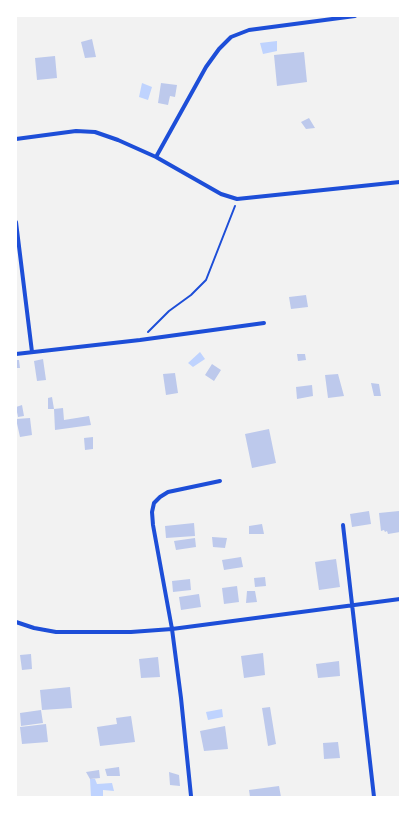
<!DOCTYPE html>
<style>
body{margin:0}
#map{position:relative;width:416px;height:813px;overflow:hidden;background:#f2f2f2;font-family:"Crimson Pro",serif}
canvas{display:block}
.frame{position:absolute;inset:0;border:17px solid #fff;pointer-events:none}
</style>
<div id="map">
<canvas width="416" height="813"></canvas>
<div class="frame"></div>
</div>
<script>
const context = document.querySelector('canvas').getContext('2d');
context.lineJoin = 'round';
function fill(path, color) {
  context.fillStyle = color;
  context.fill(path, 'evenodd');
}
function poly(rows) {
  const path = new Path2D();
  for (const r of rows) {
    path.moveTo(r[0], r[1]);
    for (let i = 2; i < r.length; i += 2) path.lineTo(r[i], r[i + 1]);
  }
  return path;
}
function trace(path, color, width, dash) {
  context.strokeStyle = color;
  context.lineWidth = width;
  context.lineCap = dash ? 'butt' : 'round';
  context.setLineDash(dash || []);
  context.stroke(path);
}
fill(poly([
 [277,41,277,51,263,54,260,43],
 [142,83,152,87,148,100,139,97],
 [200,352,205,359,193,367,188,363],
 [222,709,223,717,208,720,206,712],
 [90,779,95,779,97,784,112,783,114,791,103,790,103,797,91,797]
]), '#bfd3fe');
fill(poly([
 [92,39,96,57,85,58,81,42],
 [304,52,307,82,277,86,274,55],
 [55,56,57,78,37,80,35,58],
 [161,83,177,85,175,97,170,96,168,105,158,103],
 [309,118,315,128,306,129,301,122],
 [306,295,308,307,291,309,289,297],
 [297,354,305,354,306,360,298,361],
 [43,359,46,380,37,381,34,361],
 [16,360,19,360,20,368,16,368],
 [212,364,221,370,214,381,205,375],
 [175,373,178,393,166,395,163,374],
 [338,374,344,396,328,398,325,375],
 [371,383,379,384,381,396,374,396],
 [312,385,313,396,297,399,296,387],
 [52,397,54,409,48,409,48,398],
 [22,405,24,416,18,417,16,407],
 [63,408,64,420,89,416,91,425,55,430,54,409],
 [30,418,32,435,20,437,16,419],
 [269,429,276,463,252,468,245,434],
 [93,437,93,449,85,450,84,438],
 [369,511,371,524,352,527,350,514],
 [399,511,399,513,400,513,400,532,388,534,387,531,385,532,384,530,381,531,379,513],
 [194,523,195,536,166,538,165,526],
 [262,524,264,534,249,534,249,526],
 [212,537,227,538,225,548,213,547],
 [195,538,196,547,176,550,174,541],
 [241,557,243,567,224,570,222,560],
 [336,559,340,587,319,590,315,562],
 [265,577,266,586,255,587,254,578],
 [190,579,191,590,173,592,172,581],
 [237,586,239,602,224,604,222,588],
 [247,591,255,591,257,602,246,603],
 [199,594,201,607,181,610,179,597],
 [263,653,265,675,244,678,241,656],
 [31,654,32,669,22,670,20,655],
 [158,657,160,677,141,678,139,659],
 [339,661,340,676,318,678,316,664],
 [70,687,72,708,42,710,40,690],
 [270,707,276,744,268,746,262,708],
 [41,710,43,723,21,726,20,713],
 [131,716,135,742,100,746,97,727,117,724,116,718],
 [46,724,48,742,22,744,20,727],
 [225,726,228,749,204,751,200,731],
 [338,742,340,758,324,759,323,743],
 [119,767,120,776,107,776,105,769],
 [99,770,100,778,90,779,86,772],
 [169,772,179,775,180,786,170,785],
 [279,786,281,797,250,797,249,790]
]), '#bdc9ec');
trace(poly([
 [148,332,169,311,191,295,206,280,235,206]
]), '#1d4ed8', 2);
trace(poly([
 [16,139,76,131,95,132,118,140,156,157,221,194,237,199,400,182],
 [156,157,206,67,219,49,231,37,249,30,355,16],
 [16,222,32,352],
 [16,354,140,340,264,323],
 [343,525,374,797],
 [16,622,34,628,56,632,131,632,172,629,400,599],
 [191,796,181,698,172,629,153,525,152,512,154,503,160,497,168,492,220,481]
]), '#1d4ed8', 4);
</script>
